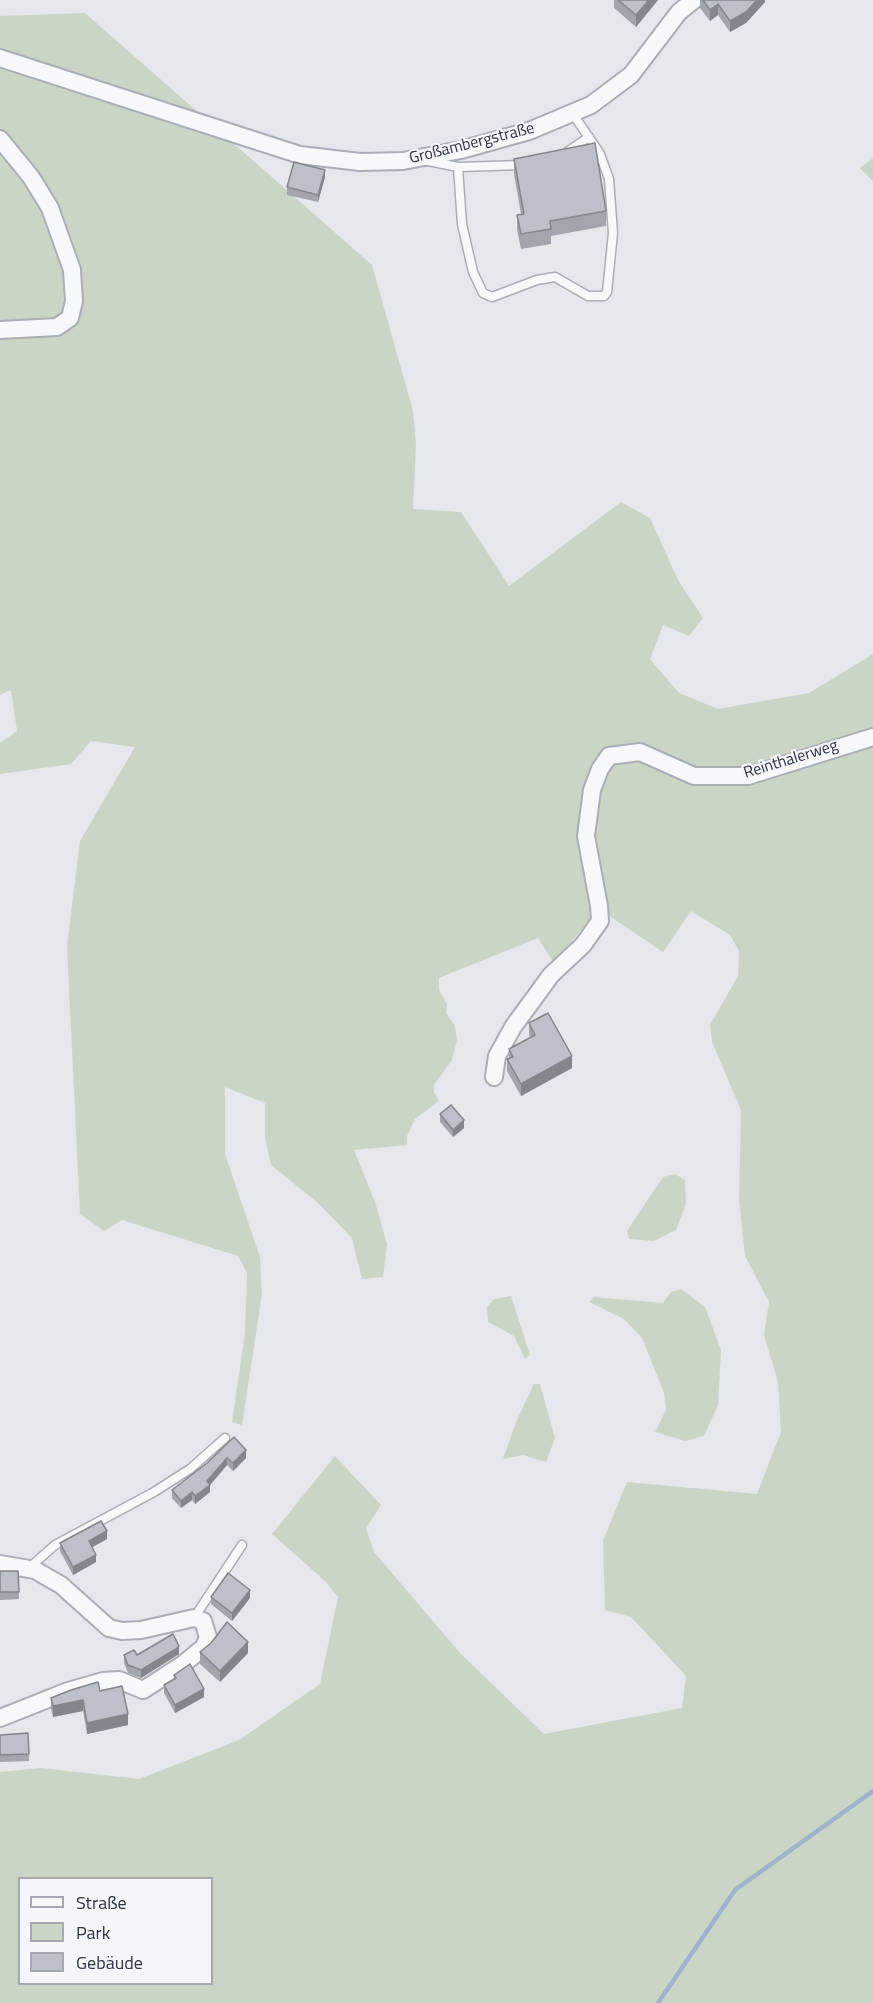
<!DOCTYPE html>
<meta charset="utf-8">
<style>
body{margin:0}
#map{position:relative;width:873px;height:2003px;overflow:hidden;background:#e4e7ec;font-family:"Titillium Web",sans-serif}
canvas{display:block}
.legend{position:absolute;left:18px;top:1877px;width:195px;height:108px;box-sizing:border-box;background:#f4f6f9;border:2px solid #a4a8b1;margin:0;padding:8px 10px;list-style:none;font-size:18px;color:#2b3445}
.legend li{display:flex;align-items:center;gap:12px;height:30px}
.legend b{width:30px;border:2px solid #a4a8b1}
</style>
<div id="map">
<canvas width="873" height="2003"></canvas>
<ul class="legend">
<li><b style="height:8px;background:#f7f8fa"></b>Straße</li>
<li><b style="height:16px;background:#c9d6c5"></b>Park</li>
<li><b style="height:16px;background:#bbc0ca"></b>Gebäude</li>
</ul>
</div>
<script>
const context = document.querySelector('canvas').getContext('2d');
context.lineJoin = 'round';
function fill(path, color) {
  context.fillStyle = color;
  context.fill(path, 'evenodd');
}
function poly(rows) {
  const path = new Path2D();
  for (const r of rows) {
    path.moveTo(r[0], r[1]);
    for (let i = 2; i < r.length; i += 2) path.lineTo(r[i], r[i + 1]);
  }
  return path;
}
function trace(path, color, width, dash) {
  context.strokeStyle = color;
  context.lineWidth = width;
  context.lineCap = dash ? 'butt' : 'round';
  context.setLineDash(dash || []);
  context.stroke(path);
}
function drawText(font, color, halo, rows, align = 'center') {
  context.font = font + ' "Titillium Web",sans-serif';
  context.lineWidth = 4.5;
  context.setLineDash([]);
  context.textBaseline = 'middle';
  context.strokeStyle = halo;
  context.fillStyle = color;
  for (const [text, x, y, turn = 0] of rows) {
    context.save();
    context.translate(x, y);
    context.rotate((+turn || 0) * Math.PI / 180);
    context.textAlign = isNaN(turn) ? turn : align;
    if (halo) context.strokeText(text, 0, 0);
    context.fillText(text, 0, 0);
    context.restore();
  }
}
fill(poly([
 [85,13,372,265,413,411,416,445,413,509,461,512,509,586,621,502,650,518,679,582,703,618,689,636,663,625,650,659,679,693,718,709,809,693,873,654,873,2003,0,2003,0,1772,41,1768,139,1779,239,1740,320,1684,338,1597,325,1581,272,1534,335,1456,381,1505,366,1528,374,1552,461,1654,544,1734,682,1708,686,1676,631,1617,605,1610,603,1541,627,1482,757,1494,781,1432,778,1382,764,1335,769,1302,745,1256,739,1199,741,1110,712,1042,710,1025,738,976,739,951,730,935,691,911,663,952,608,915,589,920,554,963,538,938,439,978,439,990,447,1004,446,1013,455,1026,457,1040,452,1060,434,1085,434,1092,439,1101,415,1119,407,1136,407,1145,354,1150,375,1202,387,1244,383,1277,362,1279,352,1238,318,1203,271,1165,265,1137,265,1103,225,1087,225,1154,260,1257,262,1294,242,1425,232,1422,245,1333,247,1273,238,1256,122,1220,104,1231,80,1214,67,946,80,841,135,747,91,741,71,764,0,774,0,743,17,731,11,690,0,695,0,16],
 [20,1878,212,1878,212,1984,20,1984],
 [873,158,873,181,860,168],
 [675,1174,685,1180,686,1204,676,1230,654,1241,629,1239,627,1231,663,1177],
 [681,1289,705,1307,721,1350,718,1405,704,1436,685,1441,655,1432,666,1410,664,1393,642,1338,624,1319,589,1302,594,1297,663,1303,671,1292],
 [511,1296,530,1355,525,1359,514,1336,488,1322,487,1307,494,1299],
 [534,1384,540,1384,555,1438,546,1462,523,1455,503,1459,516,1422]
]), '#c9d6c5');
trace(poly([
 [658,2003,735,1890,873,1791]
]), '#9fb4cc', 4.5);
const service = poly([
 [567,152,589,137],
 [423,160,458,167,523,165],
 [458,167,462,224,473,272,483,293,492,297,537,280,555,277,588,296,604,296,607,292,613,233,609,179,600,154,573,114],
 [29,1568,55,1545,154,1492,190,1469,225,1438],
 [194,1618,242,1545]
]);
const minor = poly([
 [0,58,300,155,360,162,403,161,461,150,529,131,591,105,631,75,679,12,694,0],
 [0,139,31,177,50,208,72,270,74,301,70,318,57,327,0,330],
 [494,1077,497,1056,513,1027,551,975,583,945,600,921,599,906,586,836,592,790,600,769,609,756,640,752,694,776,748,776,873,737],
 [0,1564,35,1570,47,1577,61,1585,109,1628,122,1631,141,1630,194,1618,203,1621,208,1637,204,1647,182,1665,143,1690,119,1680,103,1681,68,1691,0,1718]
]);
trace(service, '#a9aeb7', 11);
trace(minor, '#a9aeb7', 20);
trace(service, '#f7f8fa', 8);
trace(minor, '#f7f8fa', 16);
fill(poly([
 [614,0,658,0,636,27,614,8],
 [700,0,765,0,765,2,746,23,730,32,718,15,710,21,700,8],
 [514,159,606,211,606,226,551,236,551,244,521,249,517,230,517,215,521,214,514,174],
 [325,177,318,202,287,195,287,187],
 [529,1023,572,1068,521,1096,507,1071,507,1059,509,1059,509,1049,530,1037,529,1035],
 [440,1114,464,1128,453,1137,440,1122],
 [234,1437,246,1458,233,1471,227,1465,210,1485,210,1492,195,1504,192,1500,181,1508,172,1498,172,1490,207,1463],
 [107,1539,92,1547,96,1562,73,1575,60,1551,60,1543],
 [0,1571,18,1571,19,1599,0,1600],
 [211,1597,250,1598,232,1621,211,1604],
 [200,1652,248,1653,220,1682,200,1664],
 [179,1654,141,1678,128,1673,124,1663,124,1655],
 [174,1675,204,1697,175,1713,164,1693,164,1685,174,1680],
 [100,1691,128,1725,87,1734,83,1711,53,1717,51,1709,51,1698],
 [28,1733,29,1761,0,1762,0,1735]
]), '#a1a5ae');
fill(poly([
 [649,0,658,0,636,27,636,15],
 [757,0,765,0,765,2,746,23,730,32,730,21],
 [718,4,718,15,710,21,710,10],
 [325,170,325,177,318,202,318,195],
 [572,1056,572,1068,521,1096,521,1084],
 [464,1120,464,1128,453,1137,453,1130],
 [246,1450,246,1458,233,1471,233,1463],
 [227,1458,227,1465,210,1485,210,1492,195,1504,195,1496,207,1481],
 [192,1492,192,1500,181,1508,181,1501],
 [107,1531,107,1539,89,1549,89,1541],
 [96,1555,96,1562,73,1575,73,1567],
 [250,1590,250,1598,232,1621,232,1613],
 [248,1642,248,1653,220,1682,220,1671],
 [179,1646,179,1654,141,1678,141,1670],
 [204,1689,204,1697,175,1713,175,1705],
 [83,1700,83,1711,53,1717,53,1706],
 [128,1714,128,1725,87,1734,87,1723]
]), '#83868d');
const building = poly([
 [618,0,649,0,636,15,618,0],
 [703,0,757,0,746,12,730,21,718,4,710,10,703,0],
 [595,143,606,211,550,221,551,229,521,234,517,215,524,214,514,159,595,143],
 [294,162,325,170,318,195,287,187,294,162],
 [548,1013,572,1056,521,1084,507,1059,513,1057,509,1049,535,1035,529,1023,548,1013],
 [451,1105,464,1120,453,1130,440,1114,451,1105],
 [234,1437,246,1450,233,1463,227,1458,207,1481,210,1485,195,1496,192,1492,181,1501,172,1490,207,1463,234,1437],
 [101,1521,107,1531,89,1541,96,1555,73,1567,60,1543,101,1521],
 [0,1571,18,1571,19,1592,0,1592,0,1571],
 [228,1573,250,1590,232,1613,211,1597,228,1573],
 [227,1622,248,1642,220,1671,200,1652,211,1643,227,1622],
 [173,1634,179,1646,176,1649,141,1670,128,1665,124,1655,134,1650,137,1655,173,1634],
 [190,1664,204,1689,175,1705,164,1685,176,1678,174,1675,190,1664],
 [98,1682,100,1691,122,1686,128,1714,87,1723,83,1700,53,1706,51,1698,71,1690,98,1682],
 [28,1733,29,1754,0,1755,0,1735,28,1733]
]);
fill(building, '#bbc0ca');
trace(building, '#83868d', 1.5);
drawText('16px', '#2b3445', '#f4f6f9', [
 ["Großambergstraße",472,144,-14],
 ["Reinthalerweg",791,760,-17]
]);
</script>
